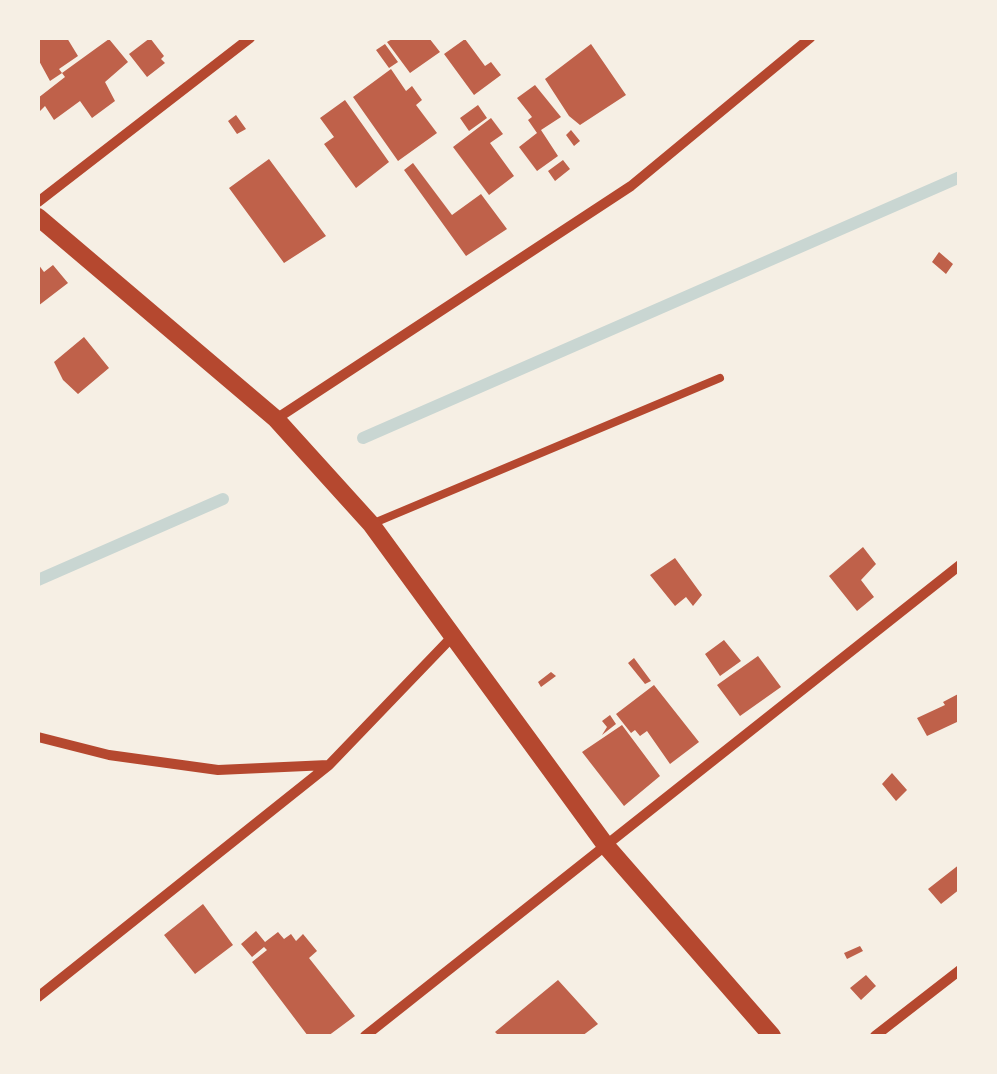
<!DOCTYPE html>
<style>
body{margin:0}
#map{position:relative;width:997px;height:1074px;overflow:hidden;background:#f6efe4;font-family:Spectral,serif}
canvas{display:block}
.frame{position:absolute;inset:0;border:40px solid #f6efe4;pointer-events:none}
</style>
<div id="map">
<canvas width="997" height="1074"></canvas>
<div class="frame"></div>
</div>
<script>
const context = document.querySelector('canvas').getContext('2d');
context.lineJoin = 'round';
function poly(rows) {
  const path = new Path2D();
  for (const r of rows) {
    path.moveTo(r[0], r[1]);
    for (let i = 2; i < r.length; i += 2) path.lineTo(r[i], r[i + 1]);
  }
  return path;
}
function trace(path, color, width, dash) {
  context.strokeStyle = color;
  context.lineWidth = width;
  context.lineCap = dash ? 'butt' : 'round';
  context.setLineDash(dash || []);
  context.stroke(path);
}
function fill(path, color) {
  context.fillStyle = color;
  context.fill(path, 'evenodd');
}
trace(poly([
 [363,438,960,177],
 [38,580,223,499]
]), '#c9d6d2', 12);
fill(poly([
 [38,38,67,38,78,56,59,69,62,73,109,39,128,62,105,82,115,101,92,118,80,101,54,120,45,106,38,113,38,98,65,77,62,73,50,81,38,59],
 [150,38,164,56,161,59,165,63,147,77,129,54],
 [394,38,429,38,440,52,410,73,387,42],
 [465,39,485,66,491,62,501,75,474,95,444,54],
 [385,44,398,62,389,68,376,50],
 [591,44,626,95,580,125,569,116,545,79],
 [391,69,406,91,412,86,422,100,416,105,437,133,398,161,353,97],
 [535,85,561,117,541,130,558,156,537,171,519,147,537,133,528,120,532,117,517,98],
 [345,100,389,162,356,188,324,144,334,137,320,118],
 [478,105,487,118,469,131,460,118],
 [236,115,246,129,237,134,228,121],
 [491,118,503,134,490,143,514,176,489,195,453,147],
 [571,130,580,141,574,146,566,135],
 [269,159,326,236,284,263,229,188],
 [563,160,570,169,555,181,548,171],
 [413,163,452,215,481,194,507,229,466,256,404,170],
 [939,252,953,264,946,274,932,262],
 [38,264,44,272,53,265,68,283,38,306],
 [84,337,109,368,78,394,63,380,54,362],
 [863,547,876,564,861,580,874,597,857,611,829,576],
 [675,558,702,595,693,606,686,597,675,606,650,575],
 [724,640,741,661,720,676,705,654],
 [758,656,781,687,740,716,717,685],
 [634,658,651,681,645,684,628,663],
 [551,672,556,676,541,687,538,682],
 [654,685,699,742,670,764,647,731,640,736,635,730,631,733,616,714],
 [960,693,957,722,927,736,917,718,945,705,943,702],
 [610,715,616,724,602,735,607,727,602,721],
 [622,725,660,776,624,806,582,752],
 [892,773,907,790,896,801,882,784],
 [960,864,960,889,941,904,928,889],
 [203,904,233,945,195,974,164,935],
 [256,931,265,942,278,932,284,939,291,934,296,941,303,934,317,951,309,958,355,1016,328,1036,308,1036,252,962,267,950,264,947,252,957,241,944],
 [860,946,863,951,847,959,844,953],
 [866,975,876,986,861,1000,850,988],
 [558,980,598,1024,582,1036,499,1036,495,1032]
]), '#bf614a');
trace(poly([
 [374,523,720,378]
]), '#b5482f', 8);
trace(poly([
 [38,202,250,38],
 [276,419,631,186,810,38],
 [38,737,109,755,218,770,328,765],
 [38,997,329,765,453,636],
 [365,1036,960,565],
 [875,1036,960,970]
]), '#b5482f', 10);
trace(poly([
 [38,217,276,419,371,524,607,847,772,1036]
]), '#b5482f', 18);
</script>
